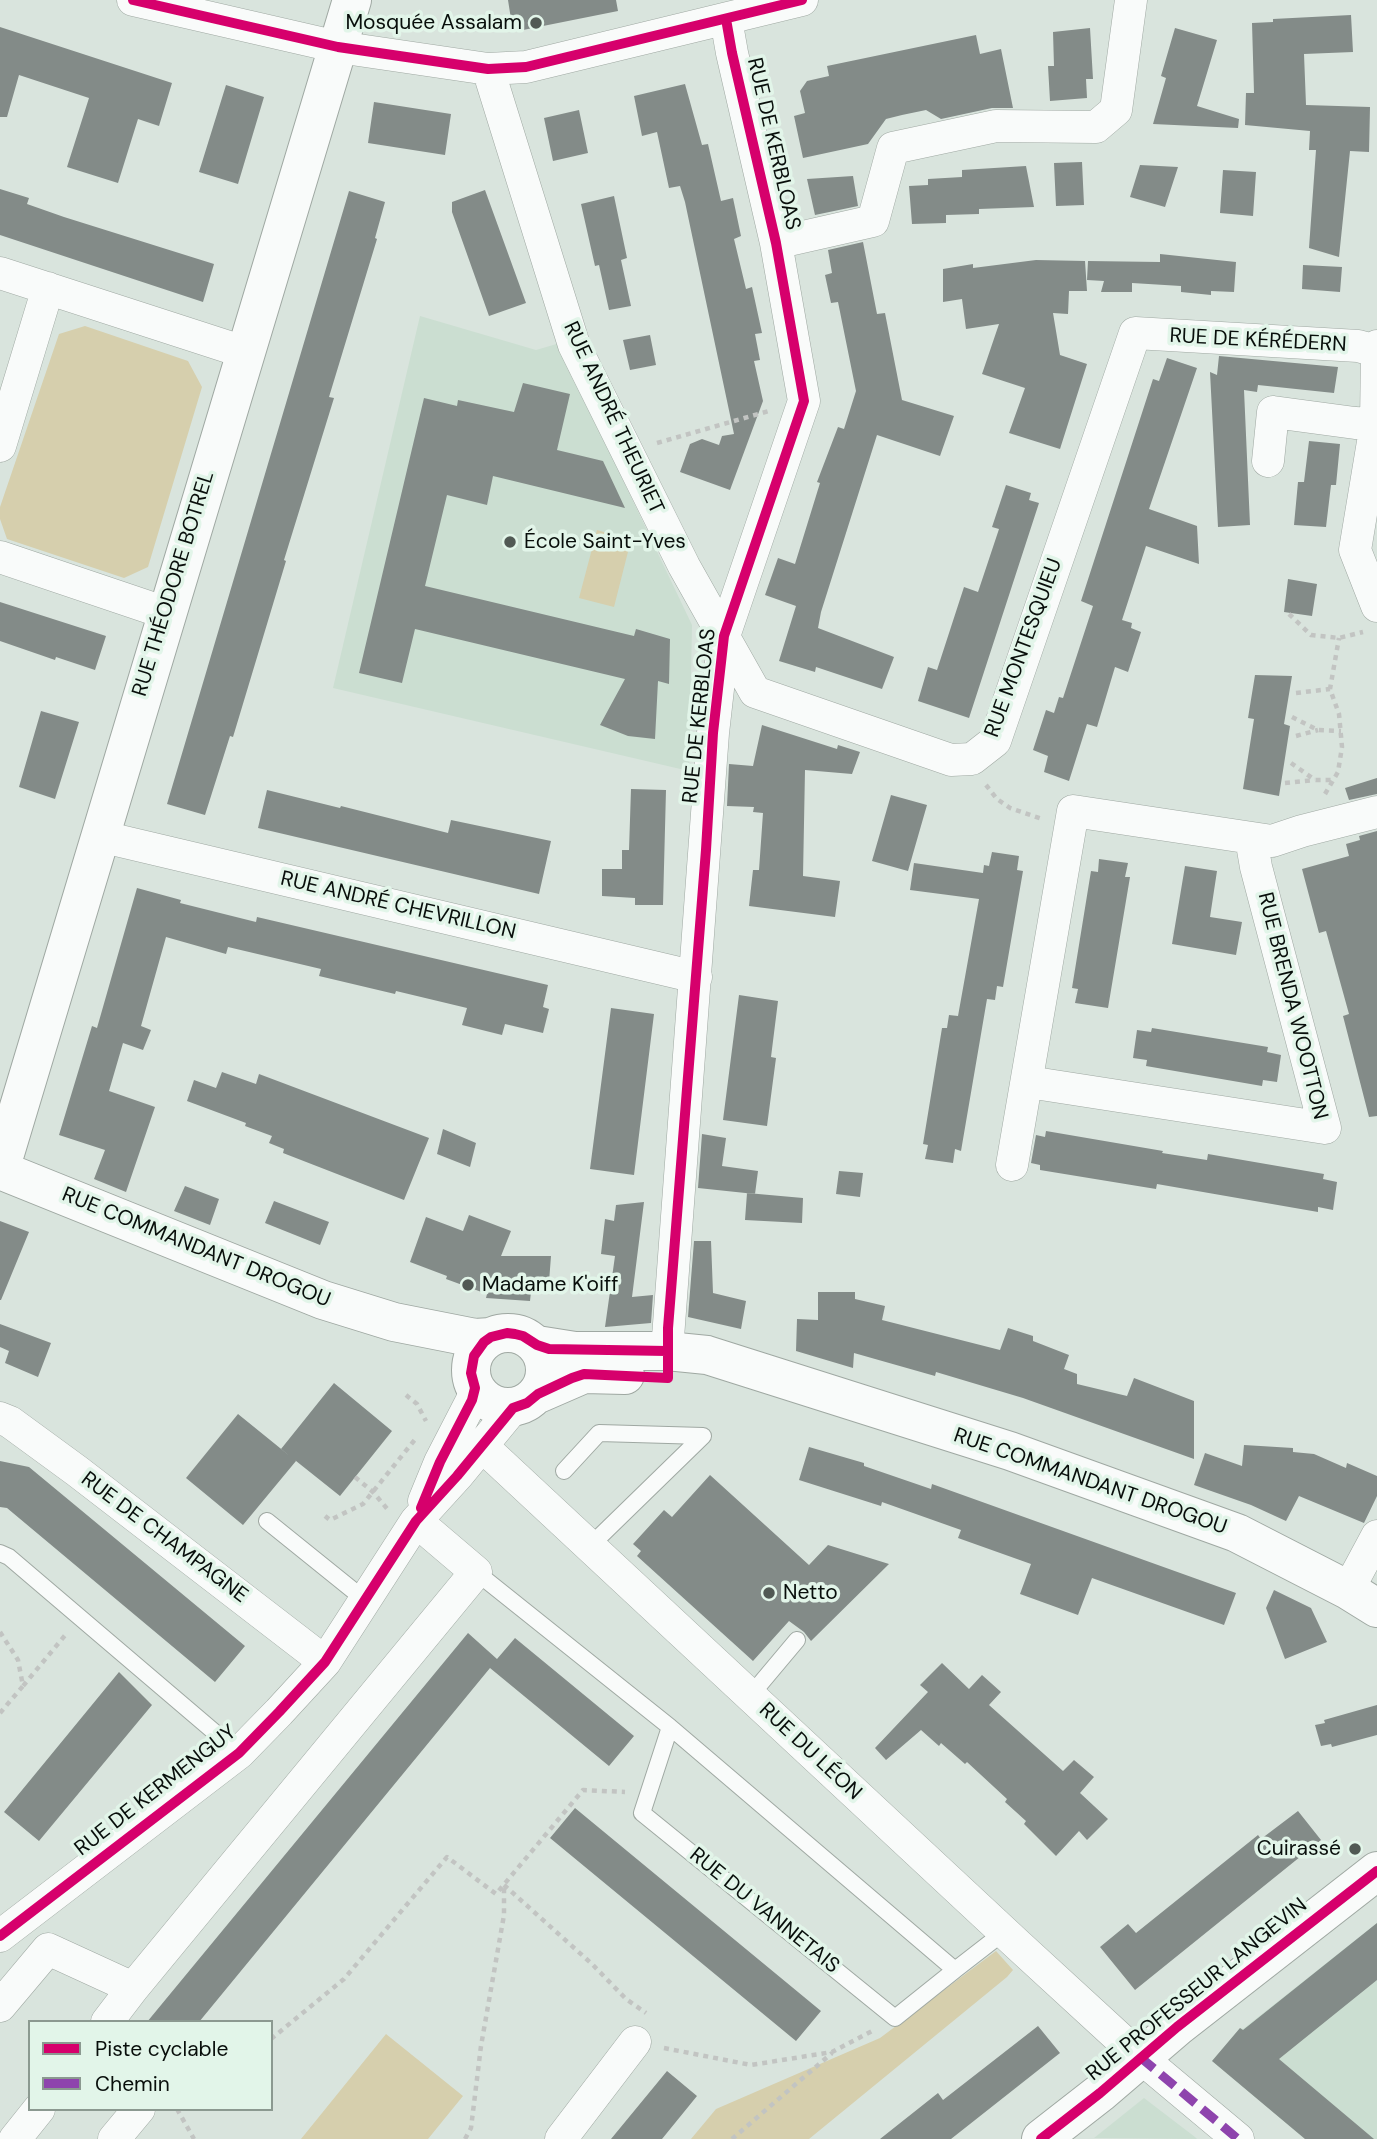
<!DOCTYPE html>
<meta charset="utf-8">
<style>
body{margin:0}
#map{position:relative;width:1377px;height:2139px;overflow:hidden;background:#d9e4dd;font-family:"DM Sans",sans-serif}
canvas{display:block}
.legend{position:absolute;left:28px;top:2020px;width:245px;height:91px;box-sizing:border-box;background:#e2f5e9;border:2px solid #8b9990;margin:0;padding:9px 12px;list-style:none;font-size:21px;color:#080e0b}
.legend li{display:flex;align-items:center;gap:14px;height:35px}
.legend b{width:35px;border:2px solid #8b9990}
</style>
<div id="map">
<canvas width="1377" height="2139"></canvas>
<ul class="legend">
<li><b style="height:9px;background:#d6006c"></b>Piste cyclable</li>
<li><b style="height:9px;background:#8e44ad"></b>Chemin</li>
</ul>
</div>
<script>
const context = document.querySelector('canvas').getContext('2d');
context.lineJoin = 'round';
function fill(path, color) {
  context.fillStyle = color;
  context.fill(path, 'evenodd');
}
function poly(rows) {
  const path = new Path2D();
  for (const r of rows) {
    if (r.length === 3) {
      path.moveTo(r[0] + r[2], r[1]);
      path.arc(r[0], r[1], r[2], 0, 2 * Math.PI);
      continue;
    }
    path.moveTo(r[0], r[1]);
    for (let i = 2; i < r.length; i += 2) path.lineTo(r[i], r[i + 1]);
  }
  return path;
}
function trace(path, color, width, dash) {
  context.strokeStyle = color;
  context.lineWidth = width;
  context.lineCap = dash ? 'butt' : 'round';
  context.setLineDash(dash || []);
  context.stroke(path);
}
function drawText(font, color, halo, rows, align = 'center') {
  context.font = font + ' "DM Sans",sans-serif';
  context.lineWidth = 7;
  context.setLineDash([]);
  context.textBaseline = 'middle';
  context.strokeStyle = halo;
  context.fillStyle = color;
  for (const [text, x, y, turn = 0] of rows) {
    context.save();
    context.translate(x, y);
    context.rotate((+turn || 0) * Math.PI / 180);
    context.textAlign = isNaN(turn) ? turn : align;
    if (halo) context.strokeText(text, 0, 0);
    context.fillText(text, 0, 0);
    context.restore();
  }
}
fill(poly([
 [420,316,536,350,560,343,563,354,692,625,689,771,333,688],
 [1377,1923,1377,2139,1305,2139,1212,2061,1240,2028,1243,2029],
 [1144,2098,1195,2137,1197,2139,1094,2138]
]), '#cbded1');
fill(poly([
 [85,326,188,361,202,387,148,567,124,578,7,539,0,519,0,507,59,334],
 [597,530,631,540,614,607,579,598],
 [996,1951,1013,1970,1007,1977,809,2139,691,2139,716,2109,880,2038],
 [386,2034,463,2096,428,2139,301,2139]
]), '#d6cfad');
fill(poly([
 [508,0,616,0,618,11,513,32],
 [1351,15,1353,52,1304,54,1306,105,1370,107,1369,152,1350,151,1339,257,1309,248,1316,150,1309,150,1310,131,1245,125,1246,93,1254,93,1252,23,1273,22,1273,19],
 [0,27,172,83,159,126,138,119,118,183,67,167,89,98,19,75,7,117,0,117],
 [1090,28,1093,79,1086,79,1087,98,1050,101,1048,66,1054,66,1053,32],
 [1175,28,1217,40,1197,106,1239,119,1238,128,1153,124,1166,78,1161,76],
 [976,35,980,54,1001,49,1013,108,992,108,941,119,926,110,902,115,886,119,868,144,803,158,794,116,805,113,800,91,807,81,829,76,827,66],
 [685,84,702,145,708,144,721,201,733,198,741,236,734,239,746,289,752,287,762,333,755,334,760,360,754,361,763,401,730,490,680,472,690,444,702,439,719,445,722,436,734,434,685,202,680,186,669,188,657,132,642,136,634,96],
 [226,85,264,97,238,184,199,172],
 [374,102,451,114,445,155,368,143],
 [579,110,588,153,553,161,544,118],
 [1082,162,1084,205,1056,206,1054,163],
 [1140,165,1178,167,1165,207,1130,197],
 [1026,166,1034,207,979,209,979,214,946,215,946,223,912,224,909,186,928,185,928,179,962,177,962,170],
 [1223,170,1256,172,1253,216,1220,213],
 [853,176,858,206,815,215,807,179],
 [0,189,29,198,27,204,64,217,214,264,203,302,0,235],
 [485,190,526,303,489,316,452,212,452,202],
 [349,191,385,202,375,238,377,239,329,397,334,398,284,560,286,561,233,737,230,736,205,815,167,804],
 [614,196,627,258,621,260,631,306,609,310,599,265,595,266,581,204],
 [863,242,877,314,885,313,902,400,954,416,940,456,877,435,821,612,818,628,894,657,882,689,816,667,815,672,779,661,796,606,765,595,778,558,795,564,820,483,817,482,838,427,844,429,856,391,838,302,831,303,825,275,832,273,828,250],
 [1160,254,1236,262,1234,292,1211,291,1211,295,1181,292,1181,286,1132,283,1132,292,1101,292,1104,281,1087,280,1088,261,1160,262],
 [1036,260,1085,261,1087,291,1069,291,1068,314,1053,313,1060,355,1087,364,1060,449,1009,433,1025,388,982,374,999,324,966,329,962,299,943,302,943,269,973,264,973,268],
 [1303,265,1342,267,1340,292,1302,289],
 [650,335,656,365,630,370,623,340],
 [1219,356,1338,367,1334,393,1258,385,1257,392,1244,390,1250,525,1218,527,1210,372,1217,375],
 [1167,358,1197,368,1149,509,1197,526,1199,564,1146,546,1122,620,1132,623,1131,628,1141,632,1128,672,1115,667,1097,727,1087,724,1069,781,1044,772,1048,756,1033,750,1046,710,1054,713,1059,697,1063,698,1093,606,1081,601,1153,379,1159,381],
 [523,383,570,394,557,450,603,461,625,508,493,476,487,505,447,495,425,586,634,636,636,629,670,639,669,684,658,681,655,739,628,736,600,725,625,679,415,629,402,683,359,673,424,398,457,406,458,400,514,412],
 [1309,441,1340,444,1336,485,1331,485,1326,527,1294,525,1298,482,1304,482],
 [1006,485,1031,493,1029,500,1039,503,969,718,918,701,928,667,937,670,964,587,978,592,999,529,992,527],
 [1288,579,1317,584,1312,616,1284,612],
 [0,602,106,636,95,670,56,657,55,660,0,641],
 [1255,675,1292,676,1284,724,1290,726,1279,796,1243,789,1254,719,1248,718],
 [41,711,79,722,55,799,19,787],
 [762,725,837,749,838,745,860,752,852,774,805,770,803,876,840,881,835,917,749,906,753,870,759,870,763,813,753,812,754,807,727,806,729,764,753,766],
 [1377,778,1377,794,1349,800,1345,788],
 [631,789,666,790,663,905,635,905,635,898,602,896,602,869,622,869,622,850,629,850],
 [267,790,340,808,341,806,448,833,451,820,551,841,539,894,258,828],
 [891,795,927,805,908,871,872,861],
 [1377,831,1377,1116,1369,1117,1343,1016,1349,1014,1326,931,1319,933,1302,869,1349,856,1346,844,1360,840,1359,836],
 [992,852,1019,856,1017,870,1023,871,1003,987,997,986,995,1000,987,999,961,1151,955,1149,953,1163,925,1159,928,1145,923,1144,942,1028,947,1028,949,1015,958,1016,979,899,910,890,914,863,983,873,984,865,989,866],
 [1099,859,1128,863,1125,877,1130,877,1108,1008,1075,1003,1078,989,1072,988,1091,871,1098,872],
 [1185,866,1217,871,1210,917,1242,922,1236,955,1172,944],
 [137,888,181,900,180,903,256,922,257,917,548,985,543,1007,549,1009,543,1033,505,1024,502,1035,462,1025,467,1008,396,991,395,994,319,976,321,969,228,947,226,954,166,937,141,1026,151,1030,143,1050,123,1043,109,1091,155,1107,126,1192,94,1179,105,1150,59,1135,92,1026,97,1028],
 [739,995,778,1001,771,1057,776,1058,767,1126,723,1120],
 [611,1008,654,1014,634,1175,590,1169],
 [1152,1028,1268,1047,1267,1052,1281,1055,1277,1082,1263,1080,1262,1086,1146,1066,1147,1060,1133,1058,1137,1030,1151,1032],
 [222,1072,256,1084,259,1074,429,1138,404,1200,283,1153,284,1149,269,1143,272,1136,245,1126,246,1123,187,1101,194,1080,216,1088],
 [443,1129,476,1143,470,1167,437,1154],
 [1046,1131,1163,1151,1162,1153,1207,1160,1208,1154,1324,1174,1323,1179,1337,1182,1333,1210,1318,1207,1318,1212,1157,1184,1156,1189,1040,1170,1040,1165,1031,1163,1036,1135,1045,1137],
 [702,1134,726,1138,722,1166,758,1171,755,1194,698,1188],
 [839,1171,863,1173,860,1197,836,1194],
 [185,1186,219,1199,210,1225,174,1211],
 [747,1193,803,1198,802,1223,745,1220],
 [274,1201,329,1222,320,1245,265,1223],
 [644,1202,632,1297,653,1295,651,1323,605,1327,615,1256,601,1254,605,1219,614,1221,616,1205],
 [469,1215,511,1231,501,1256,551,1256,549,1282,532,1282,530,1301,486,1298,487,1294,446,1279,447,1276,410,1262,426,1217,463,1231],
 [0,1221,29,1232,1,1300,0,1300],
 [694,1241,711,1241,713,1293,746,1301,741,1329,688,1317],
 [818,1292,855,1292,855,1299,885,1306,882,1320,1000,1350,1008,1328,1033,1336,1033,1341,1069,1355,1064,1369,1077,1374,1077,1384,1127,1396,1134,1378,1194,1401,1194,1459,1023,1398,936,1372,935,1376,854,1353,853,1368,796,1351,797,1319,818,1320],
 [0,1324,51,1343,38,1377,5,1363,9,1351,0,1347],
 [334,1383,392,1431,340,1496,281,1449],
 [238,1414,296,1461,243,1525,186,1478],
 [1244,1445,1293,1448,1293,1452,1314,1454,1346,1468,1347,1463,1377,1476,1377,1496,1364,1523,1299,1496,1286,1521,1251,1505,1194,1485,1205,1453,1242,1466],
 [809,1447,864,1463,864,1466,931,1489,932,1484,1236,1593,1224,1625,1092,1578,1078,1615,1020,1594,1031,1564,958,1538,961,1530,882,1502,881,1506,799,1480],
 [0,1461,29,1467,245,1646,215,1682,7,1508,0,1507],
 [710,1475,809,1565,828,1545,889,1564,811,1641,804,1632,789,1621,753,1661,637,1556,641,1551,633,1544,664,1510,672,1517],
 [1274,1590,1311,1608,1327,1642,1285,1659,1266,1608],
 [468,1633,497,1659,515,1638,634,1736,609,1766,490,1668,199,2022,147,2022],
 [942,1663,969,1689,982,1675,1001,1692,989,1705,1063,1771,1074,1760,1094,1777,1080,1793,1108,1819,1087,1840,1079,1831,1056,1856,1024,1824,1026,1821,1005,1802,1007,1799,967,1762,965,1764,941,1743,939,1746,921,1730,886,1760,875,1748,928,1692,920,1685],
 [119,1672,152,1705,39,1841,4,1812],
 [1377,1705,1377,1735,1332,1747,1331,1744,1321,1746,1315,1725,1325,1723,1324,1720],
 [575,1808,821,2011,796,2041,550,1838],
 [1298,1811,1321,1840,1135,1990,1100,1947,1128,1924,1136,1933,1258,1835,1261,1839],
 [1377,1923,1377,1980,1279,2059,1374,2139,1305,2139,1212,2061,1240,2028,1243,2030],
 [1038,2026,1060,2053,951,2139,880,2139,938,2093,943,2100],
 [667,2071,697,2096,662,2139,611,2139]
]), '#838b88');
const lane = poly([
 [564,1471,599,1433,703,1436,589,1547],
 [267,1521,365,1600],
 [0,1553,9,1557,239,1753],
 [476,1572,670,1727,955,1970,895,2018,642,1813,670,1727],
 [750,1696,797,1640],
 [955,1970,1004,1932]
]);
const street = poly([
 [133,0,338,47,488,69,526,67,802,0],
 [488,69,574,345,684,566,755,692,951,760,972,759,995,741,1135,333,1358,346,1377,351,1377,346],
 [776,243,873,221,893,148,996,126,1096,127,1116,110,1131,0],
 [0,273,244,352],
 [1377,351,1376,424,1355,550,1377,606],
 [0,446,48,288],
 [1268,461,1273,412,1355,423,1376,424],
 [0,557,166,613],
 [99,836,696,977],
 [1028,1082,1325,1128,1256,867,1251,838],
 [1012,1165,1073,811,1272,841,1302,831,1377,812],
 [667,1351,713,733,724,636,804,401,776,243,732,53,726,19],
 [0,1418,10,1422,77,1471,325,1662],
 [482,1446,1018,1945,1140,2057,1238,2139],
 [424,1501,440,1462,472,1400,475,1388],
 [1348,1590,1377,1536],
 [0,1936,239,1753,279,1712,325,1662,416,1521,457,1476,513,1408],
 [0,2006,48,1949,133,1988,476,1572,416,1521],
 [107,2022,133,1988],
 [15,2139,39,2109],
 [114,2139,139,2109],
 [561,2139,635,2042]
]);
const secondary = poly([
 [0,1170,352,0],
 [0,1170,323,1300,394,1322,475,1338,491,1337],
 [508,1370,37],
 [537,1345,575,1351,667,1351,707,1355,1010,1451,1237,1533,1348,1590,1377,1608],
 [538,1394,584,1374,625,1375],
 [1041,2139,1100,2093,1177,2027,1377,1871]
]);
trace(lane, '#9fa8a2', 18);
trace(street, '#9fa8a2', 33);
trace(secondary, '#9fa8a2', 40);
trace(poly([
 [657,443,769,411],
 [1289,614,1311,635,1339,638,1363,632],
 [1296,693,1330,689],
 [1292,717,1318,730,1341,731],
 [1296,736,1318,730],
 [1291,763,1315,780,1333,780],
 [1285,783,1315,780],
 [986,785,997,799,1010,808,1042,819],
 [1325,794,1338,772,1342,747,1339,714,1330,689,1339,638],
 [406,1395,417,1404,426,1421],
 [355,1477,373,1492,389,1511],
 [325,1516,330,1520,363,1504,417,1437],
 [0,1632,18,1660,23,1686,67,1633],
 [0,1713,23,1686],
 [504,1885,592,1964,626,1999,646,2013],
 [271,2039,344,1979,447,1857,496,1894,583,1790,625,1792],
 [664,2048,751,2065,832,2052,874,2030],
 [177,2109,194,2139],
 [465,2139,471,2128,481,2046,504,1915,504,1886],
 [732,2139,832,2053]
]), '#c2c4c2', 4.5, [5, 5]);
trace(lane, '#f9fbfa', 16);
trace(street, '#f9fbfa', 32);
trace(secondary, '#f9fbfa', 38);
trace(poly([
 [1140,2057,1238,2139]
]), '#8e44ad', 9, [18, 9]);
trace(poly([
 [133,0,338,47,488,69,526,67,802,0],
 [421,1508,440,1462,472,1400,475,1388,471,1373,474,1356,484,1342,491,1337,507,1333,515,1334,523,1336,537,1345,549,1349,667,1351],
 [0,1936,239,1753,279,1712,325,1662,416,1521,457,1476,513,1408,527,1403,538,1394,572,1378,584,1374,668,1378,668,1328,706,850,713,733,724,636,804,401,776,243,732,53,726,19],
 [1041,2139,1100,2093,1177,2027,1377,1871]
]), '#d6006c', 10);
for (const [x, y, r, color] of [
 [536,23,7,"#515954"],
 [510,542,7,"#515954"],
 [468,1285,7,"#515954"],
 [769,1593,7,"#515954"],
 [1355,1849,7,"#515954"]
]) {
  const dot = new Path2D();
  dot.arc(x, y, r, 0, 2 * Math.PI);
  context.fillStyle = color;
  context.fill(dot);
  trace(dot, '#e2f5e9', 2.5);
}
drawText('21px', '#080e0b', '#e2f5e9', [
 ["Mosquée Assalam",522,23,"right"],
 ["École Saint-Yves",524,542],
 ["Madame K'oiff",482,1285],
 ["Netto",783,1593],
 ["Cuirassé",1341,1849,"right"]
], 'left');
drawText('21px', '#080e0b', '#e2f5e9', [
 ["RUE DE KERBLOAS",773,144,77],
 ["RUE DE KÉRÉDERN",1258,341,3],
 ["RUE ANDRÉ THEURIET",613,418,65],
 ["RUE THÉODORE BOTREL",174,584,-73],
 ["RUE MONTESQUIEU",1024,648,-70],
 ["RUE DE KERBLOAS",700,716,-84],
 ["RUE ANDRÉ CHEVRILLON",398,906,13],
 ["RUE BRENDA WOOTTON",1292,1006,76],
 ["RUE COMMANDANT DROGOU",196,1248,22],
 ["RUE COMMANDANT DROGOU",1090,1482,19],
 ["RUE DE CHAMPAGNE",164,1538,37],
 ["RUE DU LÉON",810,1752,43],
 ["RUE DE KERMENGUY",156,1791,-38],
 ["RUE DU VANNETAIS",764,1911,39],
 ["RUE PROFESSEUR LANGEVIN",1197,1990,-39]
]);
</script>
